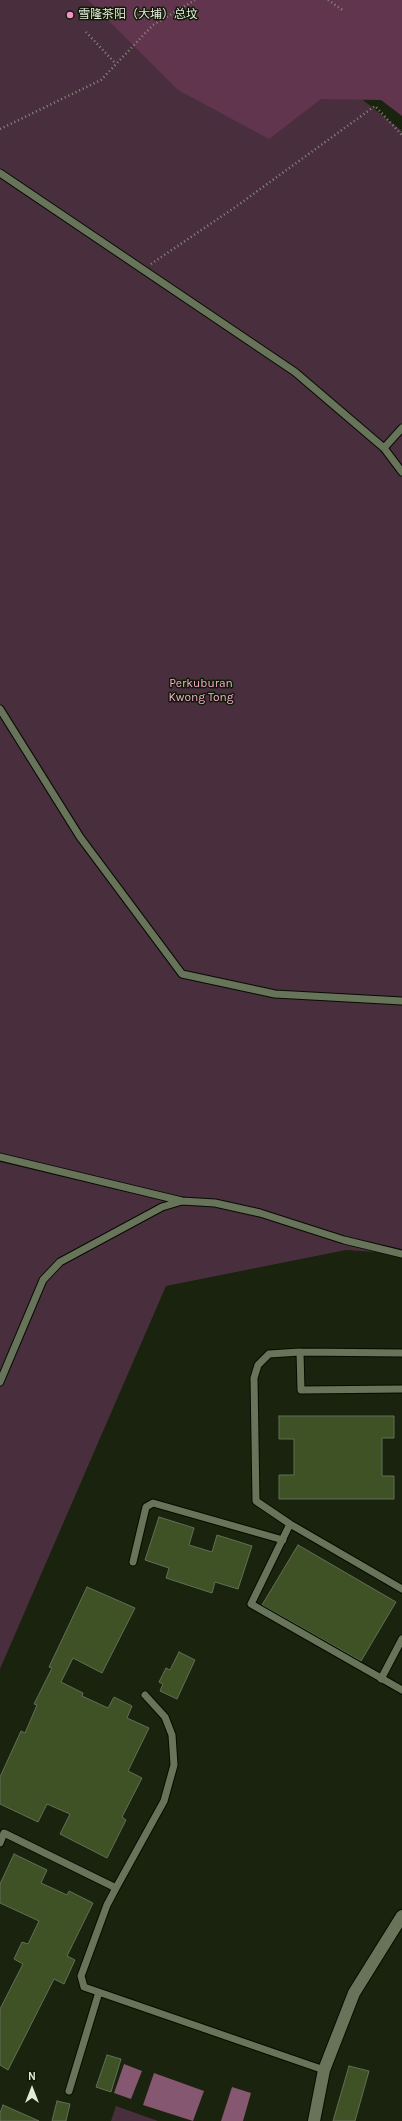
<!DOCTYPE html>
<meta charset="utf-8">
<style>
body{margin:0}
#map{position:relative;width:402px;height:2121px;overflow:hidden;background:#19230d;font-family:Karla,sans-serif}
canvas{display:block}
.north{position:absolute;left:12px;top:2069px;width:40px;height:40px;-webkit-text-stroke:3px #101a05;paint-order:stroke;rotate:0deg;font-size:11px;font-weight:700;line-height:16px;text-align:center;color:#e3eadc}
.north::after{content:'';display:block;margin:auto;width:14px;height:18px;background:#e3eadc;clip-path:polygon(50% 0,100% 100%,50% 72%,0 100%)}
</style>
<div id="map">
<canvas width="402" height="2121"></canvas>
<div class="north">N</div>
</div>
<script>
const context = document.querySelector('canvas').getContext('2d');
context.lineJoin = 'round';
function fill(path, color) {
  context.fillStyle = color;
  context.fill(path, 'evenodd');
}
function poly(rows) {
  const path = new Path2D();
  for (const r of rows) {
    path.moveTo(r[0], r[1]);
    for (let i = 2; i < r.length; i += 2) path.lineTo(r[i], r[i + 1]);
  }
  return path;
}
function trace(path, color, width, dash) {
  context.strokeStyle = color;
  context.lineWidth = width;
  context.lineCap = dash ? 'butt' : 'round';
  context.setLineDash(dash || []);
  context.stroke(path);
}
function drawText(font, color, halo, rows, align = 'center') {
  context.font = font + ' Karla,"Noto Sans SC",sans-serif';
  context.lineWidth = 3;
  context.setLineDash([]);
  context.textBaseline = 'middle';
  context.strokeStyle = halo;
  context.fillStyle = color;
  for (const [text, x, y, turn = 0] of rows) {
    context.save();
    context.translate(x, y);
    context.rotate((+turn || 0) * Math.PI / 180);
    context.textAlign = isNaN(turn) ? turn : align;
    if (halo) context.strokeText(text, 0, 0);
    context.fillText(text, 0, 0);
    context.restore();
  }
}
fill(poly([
 [0,0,237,0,402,131,402,1254,346,1250,166,1286,0,1669],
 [116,2106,158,2121,111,2121]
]), '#492e3d');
fill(poly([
 [88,0,402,0,402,116,381,100,321,99,269,139,178,90]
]), '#61354e');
fill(poly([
 [124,2064,142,2071,131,2099,114,2093],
 [154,2073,204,2091,193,2121,143,2105],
 [232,2087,251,2093,243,2121,221,2121]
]), '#865770');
const building = poly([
 [279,1416,394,1416,394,1438,382,1438,382,1476,394,1476,394,1499,279,1499,279,1475,294,1475,294,1439,279,1439,279,1416],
 [159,1517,194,1528,189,1545,212,1552,217,1535,252,1546,238,1589,215,1582,212,1593,166,1578,169,1568,145,1560,159,1517],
 [298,1545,396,1602,361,1661,262,1605,298,1545],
 [87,1587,135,1608,102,1673,73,1658,61,1682,83,1693,82,1696,108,1708,114,1697,132,1706,127,1718,149,1728,128,1771,142,1778,122,1817,126,1820,107,1858,60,1834,70,1814,47,1804,38,1822,0,1804,0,1777,21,1731,25,1733,37,1705,34,1704,52,1668,49,1667,87,1587],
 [179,1652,195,1660,177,1699,160,1691,163,1684,159,1682,166,1668,170,1670,179,1652],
 [14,1854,47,1870,41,1883,67,1895,69,1891,93,1903,67,1956,75,1960,64,1984,54,1979,8,2070,0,2065,0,2009,23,1964,14,1959,22,1942,28,1944,39,1921,0,1903,0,1884,14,1854],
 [107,2055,121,2059,111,2092,96,2087,107,2055],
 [349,2066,369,2071,355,2121,333,2121,349,2066],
 [57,2101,70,2104,66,2121,52,2121,57,2101],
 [3,2105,39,2121,0,2121,0,2113,3,2105]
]);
fill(building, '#3e5226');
trace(building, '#636f56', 1);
const lane = poly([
 [0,173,295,372,384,448,402,472],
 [384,448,402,428],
 [0,709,80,837,182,974,275,994,402,1001],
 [0,1157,182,1201,215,1203,260,1213,344,1240,402,1254],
 [300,1352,301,1390,402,1389],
 [402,1353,300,1352,269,1354,258,1365,254,1378,256,1501,290,1524,402,1589],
 [0,1382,43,1280,60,1262,162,1207,182,1201],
 [290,1524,251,1604,402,1690],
 [133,1562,146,1507,153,1503,283,1540],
 [381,1679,402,1639],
 [0,1843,4,1833,116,1888,107,1905,81,1976,84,1987,324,2070],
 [116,1888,164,1801,174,1765,172,1735,165,1717,145,1695],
 [69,2091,99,1992]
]);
const street = poly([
 [314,2121,324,2070,354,1993,402,1916]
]);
trace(lane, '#050c00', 9);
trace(street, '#050c00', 14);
trace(poly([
 [328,0,344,11],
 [86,32,116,64],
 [0,129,101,80,153,25,195,0],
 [151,264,234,208,375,106,402,135]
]), '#868f7d', 2.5, [1, 3]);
trace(lane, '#67745a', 7);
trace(street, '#67745a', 12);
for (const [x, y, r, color] of [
 [70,15,4,"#f98fca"]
]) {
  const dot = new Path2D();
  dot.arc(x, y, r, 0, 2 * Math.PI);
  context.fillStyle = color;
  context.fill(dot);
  trace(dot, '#101a05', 1.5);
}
drawText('12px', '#e3eadc', '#101a05', [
 ["雪隆茶阳（大埔）总坟",78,15]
], 'left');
drawText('12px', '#f7acd4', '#101a05', [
 ["Perkuburan",201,684],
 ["Kwong Tong",201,698]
]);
</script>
